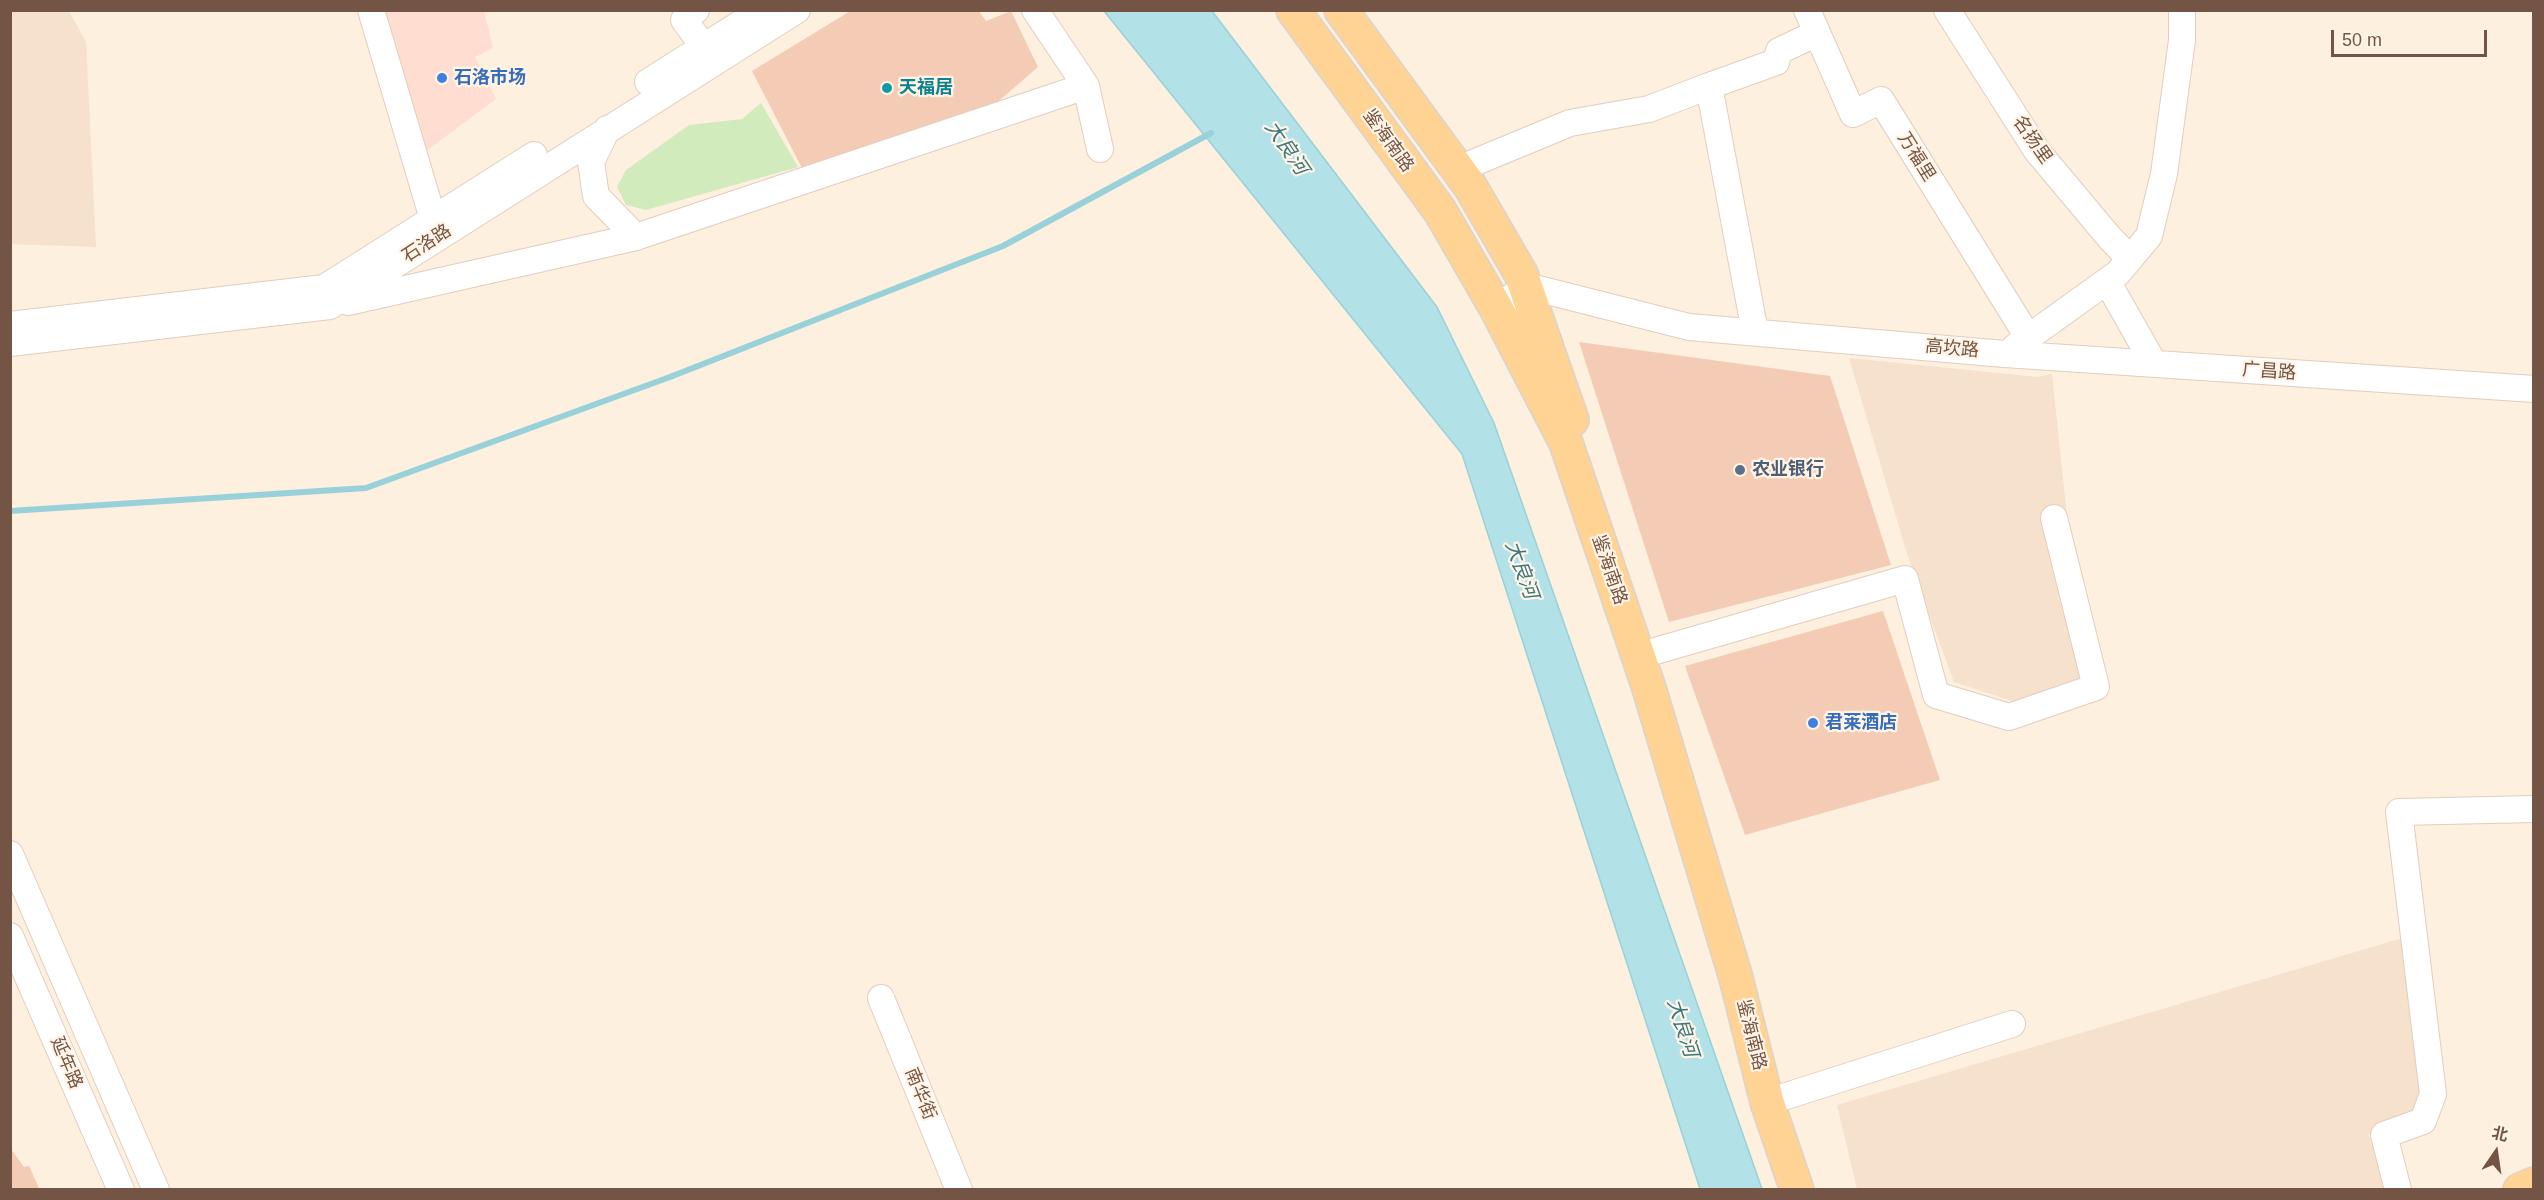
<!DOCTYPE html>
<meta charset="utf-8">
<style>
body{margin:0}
#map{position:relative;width:2544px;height:1200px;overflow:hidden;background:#fdf0de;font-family:Helvetica,"Noto Sans SC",sans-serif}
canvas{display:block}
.frame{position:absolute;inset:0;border:12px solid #745445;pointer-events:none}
.north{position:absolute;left:2466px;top:1122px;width:60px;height:60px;-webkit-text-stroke:4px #fff4e5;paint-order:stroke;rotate:13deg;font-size:16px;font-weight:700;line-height:24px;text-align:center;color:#745445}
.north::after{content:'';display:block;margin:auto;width:21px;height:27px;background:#745445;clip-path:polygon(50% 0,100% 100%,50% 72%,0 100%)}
.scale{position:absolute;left:2331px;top:30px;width:156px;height:27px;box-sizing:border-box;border:3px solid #745445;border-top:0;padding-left:8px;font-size:18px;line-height:21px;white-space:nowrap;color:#745445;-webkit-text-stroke:4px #fff4e5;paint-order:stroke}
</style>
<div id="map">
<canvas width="2544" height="1200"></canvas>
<div class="frame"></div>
<div class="north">北</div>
<div class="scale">50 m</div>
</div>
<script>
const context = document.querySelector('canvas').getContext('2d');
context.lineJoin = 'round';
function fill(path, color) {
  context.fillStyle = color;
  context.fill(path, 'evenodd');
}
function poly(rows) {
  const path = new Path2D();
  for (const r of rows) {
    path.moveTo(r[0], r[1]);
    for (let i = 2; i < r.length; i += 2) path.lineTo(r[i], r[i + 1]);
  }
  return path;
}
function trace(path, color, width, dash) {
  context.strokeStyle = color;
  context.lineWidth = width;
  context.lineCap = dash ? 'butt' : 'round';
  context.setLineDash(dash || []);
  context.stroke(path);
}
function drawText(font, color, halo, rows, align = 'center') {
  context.font = font + ' Helvetica,"Noto Sans SC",sans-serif';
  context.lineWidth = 4.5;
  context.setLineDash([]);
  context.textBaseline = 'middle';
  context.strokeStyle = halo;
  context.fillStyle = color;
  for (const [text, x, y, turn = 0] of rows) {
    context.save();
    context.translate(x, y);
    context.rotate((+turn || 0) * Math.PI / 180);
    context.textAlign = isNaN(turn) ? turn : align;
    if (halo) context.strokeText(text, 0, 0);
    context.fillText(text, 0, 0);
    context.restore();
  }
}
fill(poly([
 [11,10,69,11,86,42,96,247,11,244],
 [1849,358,2038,377,2052,374,2084,679,2015,702,1954,682,1908,557],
 [2406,937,2424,1105,2368,1135,2398,1189,1857,1189,1837,1105]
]), '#f5e1cc');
fill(poly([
 [380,11,484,11,493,48,475,57,496,99,422,154]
]), '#ffddd0');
fill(poly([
 [761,103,798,167,646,210,626,205,617,187,626,170,689,125,742,119]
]), '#d1ebbc');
const water = poly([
 [1104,11,1212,11,1437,307,1494,423,1762,1189,1700,1189,1462,454,1104,11]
]);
fill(water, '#b2e1e7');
trace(water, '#98d1da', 1.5);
trace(poly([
 [10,511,366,488,670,377,1003,246,1211,133]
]), '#98d1da', 6);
fill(poly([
 [852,10,978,10,986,21,1011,11,1038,67,994,105,805,174,752,71],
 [1579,342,1830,376,1891,565,1669,622],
 [1883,611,1940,780,1745,835,1685,666],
 [10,1148,24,1167,29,1166,40,1190,10,1190]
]), '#f4cbb4');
const minor = poly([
 [371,10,433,219],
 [696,10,684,20,704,47],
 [1035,10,1086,86,1100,149],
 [1807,10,1853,114,1881,100,2028,337],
 [1947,10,2037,151,2109,237,2130,259],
 [648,82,762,10],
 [607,129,591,162,596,196,636,237,1086,86],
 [1461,168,1570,123,1649,109,1709,86],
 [2107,281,2154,364],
 [348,302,636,237],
 [1496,308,1527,286,1689,327,2005,354,2534,389],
 [10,325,324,288,534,155],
 [1755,332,1709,86,1776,62,1779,51,1817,33],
 [10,343,330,306,797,10],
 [2015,347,2118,273,2149,236,2164,174,2182,40,2182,10],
 [1638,656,1905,579,1936,695,2009,717,2096,687,2054,518],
 [10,854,156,1190],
 [10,936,121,1190],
 [881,998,959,1190],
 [1780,1098,2012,1024],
 [2398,1190,2384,1135,2423,1121,2433,1094,2399,812,2534,809]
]);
const major = poly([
 [1293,10,1440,211,1496,308,1566,443,1648,685,1736,978,1767,1102,1797,1190],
 [1341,10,1470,186,1521,274,1572,420],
 [2520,1190,2534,1184]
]);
trace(minor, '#e3cdbd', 28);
trace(major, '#dbd3cf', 36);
trace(minor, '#fff', 26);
trace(major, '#ffd393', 33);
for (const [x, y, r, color] of [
 [442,78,6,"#3f7fe0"],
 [887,88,6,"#0f9aa8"],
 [1740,470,6,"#5c6f8a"],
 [1813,723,6,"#3f7fe0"]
]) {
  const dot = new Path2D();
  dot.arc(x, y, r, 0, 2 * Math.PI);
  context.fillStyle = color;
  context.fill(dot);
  trace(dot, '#fff4e5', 2);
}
drawText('bold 18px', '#366cbe', '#fff4e5', [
 ["石洛市场",454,78],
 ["君莱酒店",1825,723]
], 'left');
drawText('bold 18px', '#0d838f', '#fff4e5', [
 ["天福居",899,88]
], 'left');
drawText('18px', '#745445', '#fff4e5', [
 ["名扬里",2032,140,55],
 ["鉴海南路",1388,141,54],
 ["万福里",1916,157,58],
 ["石洛路",427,244,-33],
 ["高坎路",1952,349,5],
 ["广昌路",2269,372,4],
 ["鉴海南路",1609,570,71],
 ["鉴海南路",1751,1035,76],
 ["延年路",66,1063,67],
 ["南华街",920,1094,68]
]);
drawText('bold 18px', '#4e5e75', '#fff4e5', [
 ["农业银行",1752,470]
], 'left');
drawText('italic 20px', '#3b7982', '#fff4e5', [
 ["大良河",1286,148,56],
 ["大良河",1521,570,70],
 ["大良河",1682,1028,72]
]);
</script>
